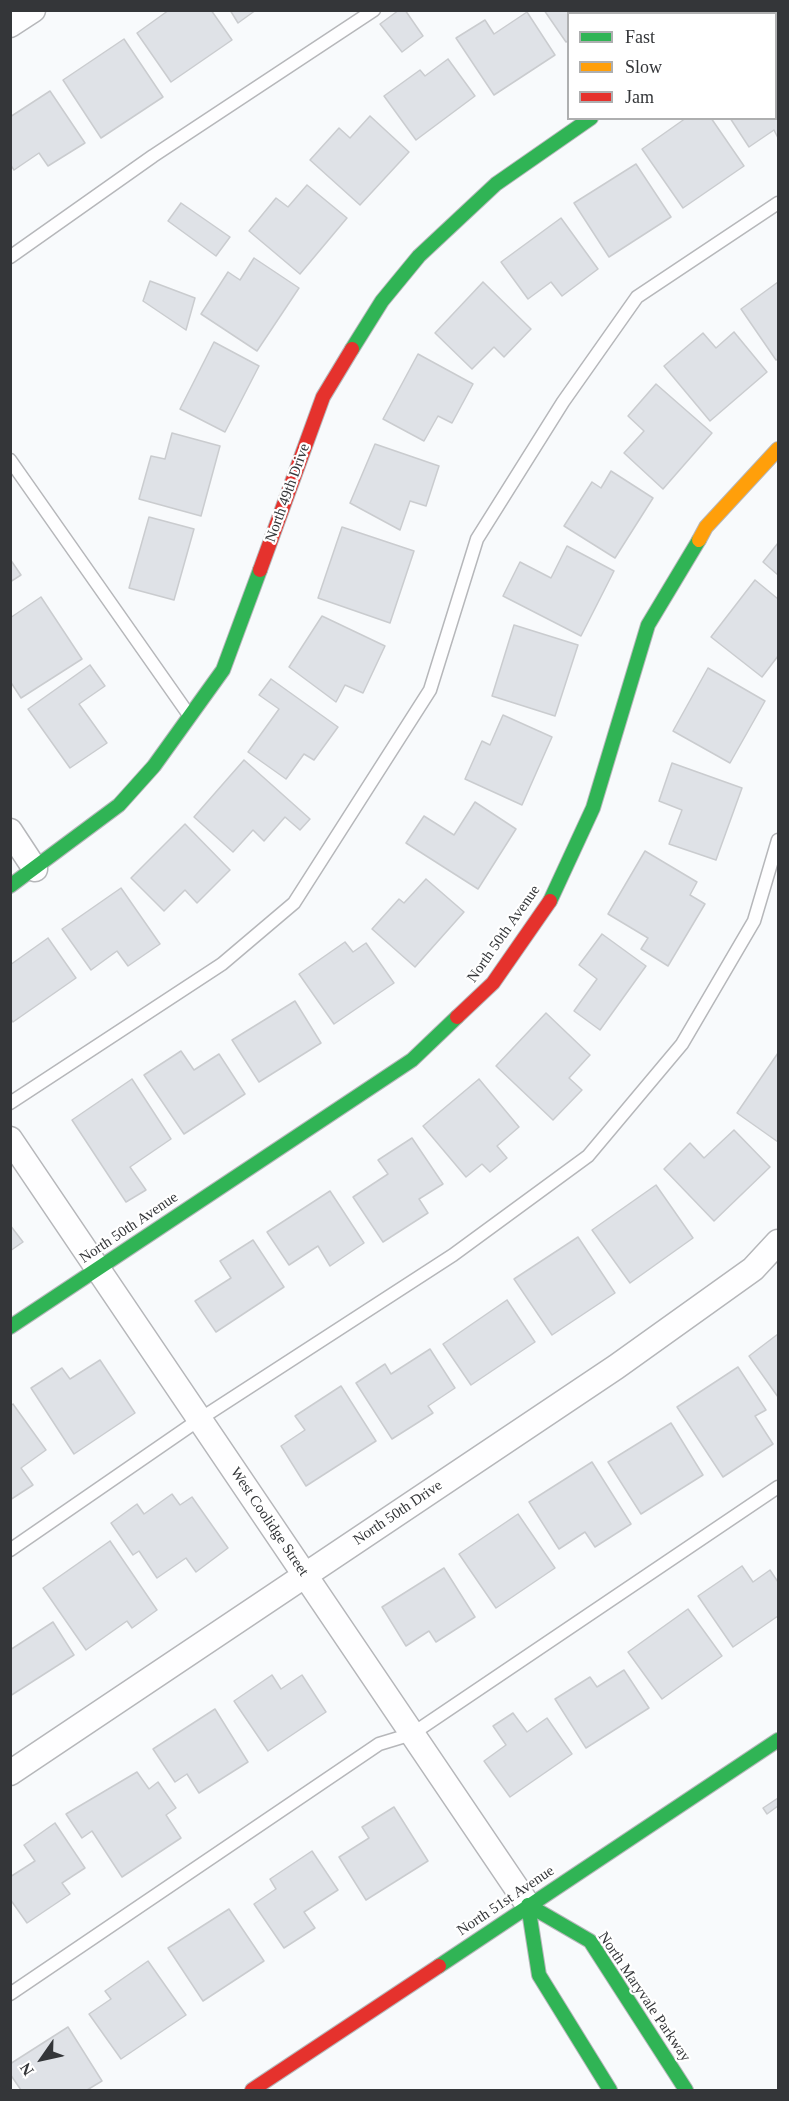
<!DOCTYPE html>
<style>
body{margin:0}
#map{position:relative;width:789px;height:2101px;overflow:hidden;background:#f8fafc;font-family:"Times New Roman",serif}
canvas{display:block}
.frame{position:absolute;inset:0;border:12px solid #343639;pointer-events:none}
.legend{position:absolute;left:567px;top:12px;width:210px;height:108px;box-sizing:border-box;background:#fff;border:2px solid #aeafb0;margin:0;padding:8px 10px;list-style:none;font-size:18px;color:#343639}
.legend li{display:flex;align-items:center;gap:12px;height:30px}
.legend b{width:30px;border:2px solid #aeafb0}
.north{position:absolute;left:12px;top:2029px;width:60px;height:60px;-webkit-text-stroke:4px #fff;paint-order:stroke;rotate:236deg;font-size:16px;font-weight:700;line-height:24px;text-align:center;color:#343639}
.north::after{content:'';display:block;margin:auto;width:21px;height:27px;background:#343639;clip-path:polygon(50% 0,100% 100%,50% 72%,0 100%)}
</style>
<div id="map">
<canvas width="789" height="2101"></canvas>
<div class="frame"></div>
<ul class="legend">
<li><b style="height:8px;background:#30b455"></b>Fast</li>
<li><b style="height:8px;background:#ff9f0a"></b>Slow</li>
<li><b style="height:8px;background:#e5322d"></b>Jam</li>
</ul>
<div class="north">N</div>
</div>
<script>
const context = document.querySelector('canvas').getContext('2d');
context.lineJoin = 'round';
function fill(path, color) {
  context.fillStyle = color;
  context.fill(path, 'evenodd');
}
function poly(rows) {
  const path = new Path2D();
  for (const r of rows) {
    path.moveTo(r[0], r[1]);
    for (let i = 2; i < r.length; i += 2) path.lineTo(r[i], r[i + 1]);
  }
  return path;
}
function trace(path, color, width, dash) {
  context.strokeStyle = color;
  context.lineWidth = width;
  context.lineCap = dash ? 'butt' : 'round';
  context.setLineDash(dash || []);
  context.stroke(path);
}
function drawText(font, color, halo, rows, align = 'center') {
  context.font = font + ' "Times New Roman",serif';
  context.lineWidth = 4.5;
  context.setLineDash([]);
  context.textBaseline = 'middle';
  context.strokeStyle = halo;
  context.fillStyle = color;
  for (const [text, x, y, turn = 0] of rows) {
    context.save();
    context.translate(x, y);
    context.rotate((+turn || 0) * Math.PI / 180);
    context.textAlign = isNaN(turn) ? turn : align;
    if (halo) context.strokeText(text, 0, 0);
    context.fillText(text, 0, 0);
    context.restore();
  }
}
const building = poly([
 [169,10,211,10,232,40,171,82,137,33,169,10],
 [230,10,256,10,238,23,230,10],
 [399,10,405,10,423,36,402,52,380,24,399,10],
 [544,10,612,10,607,14,568,14,568,41,566,42,544,10],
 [527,12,555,55,494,95,456,38,485,20,494,34,527,12],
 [124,39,163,97,101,138,63,80,124,39],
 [448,59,475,96,416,140,384,96,420,70,425,76,448,59],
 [778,68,778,138,774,130,749,147,730,118,776,118,776,70,778,68],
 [50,91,85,143,48,166,39,153,14,170,10,164,10,117,50,91],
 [370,116,409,152,360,205,310,160,339,128,350,138,370,116],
 [686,118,711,118,744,166,683,208,642,149,686,118],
 [636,164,671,217,609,257,574,203,636,164],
 [307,185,347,218,300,274,249,231,276,198,288,207,307,185],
 [181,203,230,237,216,256,168,221,181,203],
 [561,218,598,269,562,296,551,282,528,299,501,262,561,218],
 [254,258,299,288,257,351,201,314,228,272,240,280,254,258],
 [150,281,195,298,186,330,143,301,150,281],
 [483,282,531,329,504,357,494,347,472,369,435,333,483,282],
 [778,282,778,359,776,360,741,309,778,282],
 [734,332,767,372,710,421,664,366,703,333,716,348,734,332],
 [214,342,259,366,225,432,180,409,214,342],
 [418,354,473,384,452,423,438,416,424,441,383,419,418,354],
 [656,384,712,433,663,489,624,453,644,431,628,416,656,384],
 [172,433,220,446,201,516,139,499,151,456,165,459,172,433],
 [375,444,439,466,426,506,410,501,400,530,350,503,375,444],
 [611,471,653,498,615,558,564,526,592,482,601,488,611,471],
 [149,517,194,529,174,600,129,588,149,517],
 [342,527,414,551,390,623,318,598,342,527],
 [778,543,778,575,763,562,778,543],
 [567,546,614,571,581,636,503,596,520,562,551,578,567,546],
 [10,559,21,575,10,582,10,559],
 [755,580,778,599,778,656,762,677,711,637,755,580],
 [41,597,82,659,21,698,10,681,10,618,41,597],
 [322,616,385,646,363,693,345,685,336,702,289,667,322,616],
 [514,625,578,645,555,716,492,696,514,625],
 [90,665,105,686,79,704,107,743,70,768,28,709,90,665],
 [708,668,765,701,730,763,673,731,708,668],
 [271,679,338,727,314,760,304,754,286,779,248,752,279,709,259,695,271,679],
 [503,715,552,737,522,805,465,779,482,741,490,745,503,715],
 [244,760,310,819,300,830,285,817,264,841,253,830,233,852,194,817,244,760],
 [672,763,742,788,716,860,669,844,682,810,659,801,672,763],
 [475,802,516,829,478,889,406,843,424,816,454,835,475,802],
 [185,824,230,870,197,903,185,890,164,911,131,878,185,824],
 [645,851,697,882,690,895,705,904,668,966,641,949,648,938,608,914,645,851],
 [426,879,464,912,415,967,372,929,399,899,404,903,426,879],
 [121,888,160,944,128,966,117,951,91,970,62,929,121,888],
 [602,934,646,966,600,1030,574,1011,597,979,579,965,602,934],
 [48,938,76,978,13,1022,10,1018,10,965,48,938],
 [345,942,353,952,366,943,394,983,334,1024,299,974,345,942],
 [295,1001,321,1043,259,1082,232,1040,295,1001],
 [546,1013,590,1055,569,1078,582,1090,553,1120,496,1066,546,1013],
 [181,1051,194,1070,219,1054,245,1094,184,1134,144,1075,181,1051],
 [778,1053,778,1142,737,1113,778,1053],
 [132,1079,171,1139,130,1167,146,1190,126,1202,72,1120,132,1079],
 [479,1079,519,1127,497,1146,507,1158,490,1172,482,1164,466,1177,423,1126,479,1079],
 [734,1130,770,1167,714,1221,664,1169,690,1143,704,1158,734,1130],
 [412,1138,443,1184,419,1199,428,1213,383,1242,353,1197,388,1174,378,1160,412,1138],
 [656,1185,693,1238,630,1283,592,1230,656,1185],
 [330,1191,364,1243,330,1266,318,1246,289,1265,267,1232,330,1191],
 [10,1225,23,1242,10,1251,10,1225],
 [578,1237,615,1293,552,1335,514,1279,578,1237],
 [253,1240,284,1287,216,1332,195,1301,231,1278,220,1261,253,1240],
 [507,1300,535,1342,471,1385,443,1344,507,1300],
 [778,1334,778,1397,749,1356,778,1334],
 [430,1349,455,1388,428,1406,433,1413,392,1439,356,1383,385,1364,391,1374,430,1349],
 [100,1360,135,1413,74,1454,31,1388,62,1368,70,1379,100,1360],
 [738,1367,766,1410,755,1416,773,1444,723,1477,677,1407,738,1367],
 [341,1386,376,1441,306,1486,281,1446,305,1430,295,1416,341,1386],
 [13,1404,46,1450,21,1468,33,1485,10,1500,10,1406,13,1404],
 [671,1423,703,1475,641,1514,608,1462,671,1423],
 [592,1462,631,1524,595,1547,585,1532,559,1549,529,1502,592,1462],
 [172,1494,180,1505,192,1497,228,1548,196,1572,186,1558,157,1578,139,1551,133,1555,111,1523,137,1504,144,1514,172,1494],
 [518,1514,555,1568,496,1608,459,1554,518,1514],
 [110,1541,157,1610,132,1628,127,1621,86,1650,43,1588,110,1541],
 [742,1566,753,1582,770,1570,778,1582,778,1616,733,1647,698,1596,742,1566],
 [444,1568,475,1617,436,1642,429,1631,406,1646,382,1607,444,1568],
 [688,1609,722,1656,662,1699,628,1652,688,1609],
 [53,1622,74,1655,10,1696,10,1650,53,1622],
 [624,1670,649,1708,586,1748,555,1699,590,1677,597,1687,624,1670],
 [272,1675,281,1689,302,1675,326,1712,268,1751,234,1701,272,1675],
 [215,1709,248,1762,199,1793,187,1774,175,1782,153,1749,215,1709],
 [513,1713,527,1732,547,1718,572,1754,510,1797,484,1761,506,1745,493,1726,513,1713],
 [137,1772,149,1789,158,1782,176,1808,166,1815,181,1838,122,1877,92,1831,82,1838,66,1814,137,1772],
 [778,1798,778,1806,767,1814,763,1808,778,1798],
 [394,1807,428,1861,366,1900,339,1857,369,1838,362,1827,394,1807],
 [55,1823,85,1868,62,1883,70,1894,27,1923,10,1899,10,1877,35,1861,24,1845,55,1823],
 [312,1851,338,1890,304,1912,315,1928,284,1948,254,1904,276,1889,270,1879,312,1851],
 [229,1909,264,1961,203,2001,168,1948,229,1909],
 [148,1961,186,2015,121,2059,89,2014,111,1999,105,1991,148,1961],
 [68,2027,102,2081,87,2090,21,2090,10,2074,10,2064,68,2027]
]);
fill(building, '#dfe2e7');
trace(building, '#cacccf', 1.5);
const lane = poly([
 [10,257,153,156,374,10],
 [10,460,189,715],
 [10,1103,222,964,294,903,430,690,477,539,563,402,637,297,778,203],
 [10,1550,200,1419,453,1255,588,1156,682,1044,754,921,778,840],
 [10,1994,379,1744,412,1734,778,1487]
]);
const street = poly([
 [746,14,751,10],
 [10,25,33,10],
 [10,831,35,869],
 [10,1139,528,1905],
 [10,1773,616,1367,753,1269,778,1242]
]);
const fast = poly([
 [352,349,382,301,419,256,496,184,591,118],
 [10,886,119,805,154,766,223,670,260,570],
 [550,901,593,808,648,625,699,540],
 [10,1327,412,1060,457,1017],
 [528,1905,590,1941,686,2090],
 [528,1905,539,1975,610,2090],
 [439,1966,778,1740]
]);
const slow = poly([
 [699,540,706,527,778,449]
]);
const jam = poly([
 [260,570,323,397,352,349],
 [457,1017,493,983,550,901],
 [252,2090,439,1966]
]);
trace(lane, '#b6b7ba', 15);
trace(street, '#b6b7ba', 27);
trace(fast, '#b6b7ba', 16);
trace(slow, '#b6b7ba', 16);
trace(jam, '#b6b7ba', 16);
trace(lane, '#fefeff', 12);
trace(street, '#fefeff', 24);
trace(fast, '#30b455', 14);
trace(slow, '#ff9f0a', 14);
trace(jam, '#e5322d', 14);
drawText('15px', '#343639', '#fff', [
 ["North 49th Drive",288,493,-70],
 ["North 50th Avenue",504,934,-55],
 ["North 50th Avenue",129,1228,-34],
 ["North 50th Drive",398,1513,-34],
 ["West Coolidge Street",269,1522,56],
 ["North 51st Avenue",506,1901,-34],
 ["North Maryvale Parkway",644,1997,56]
]);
</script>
